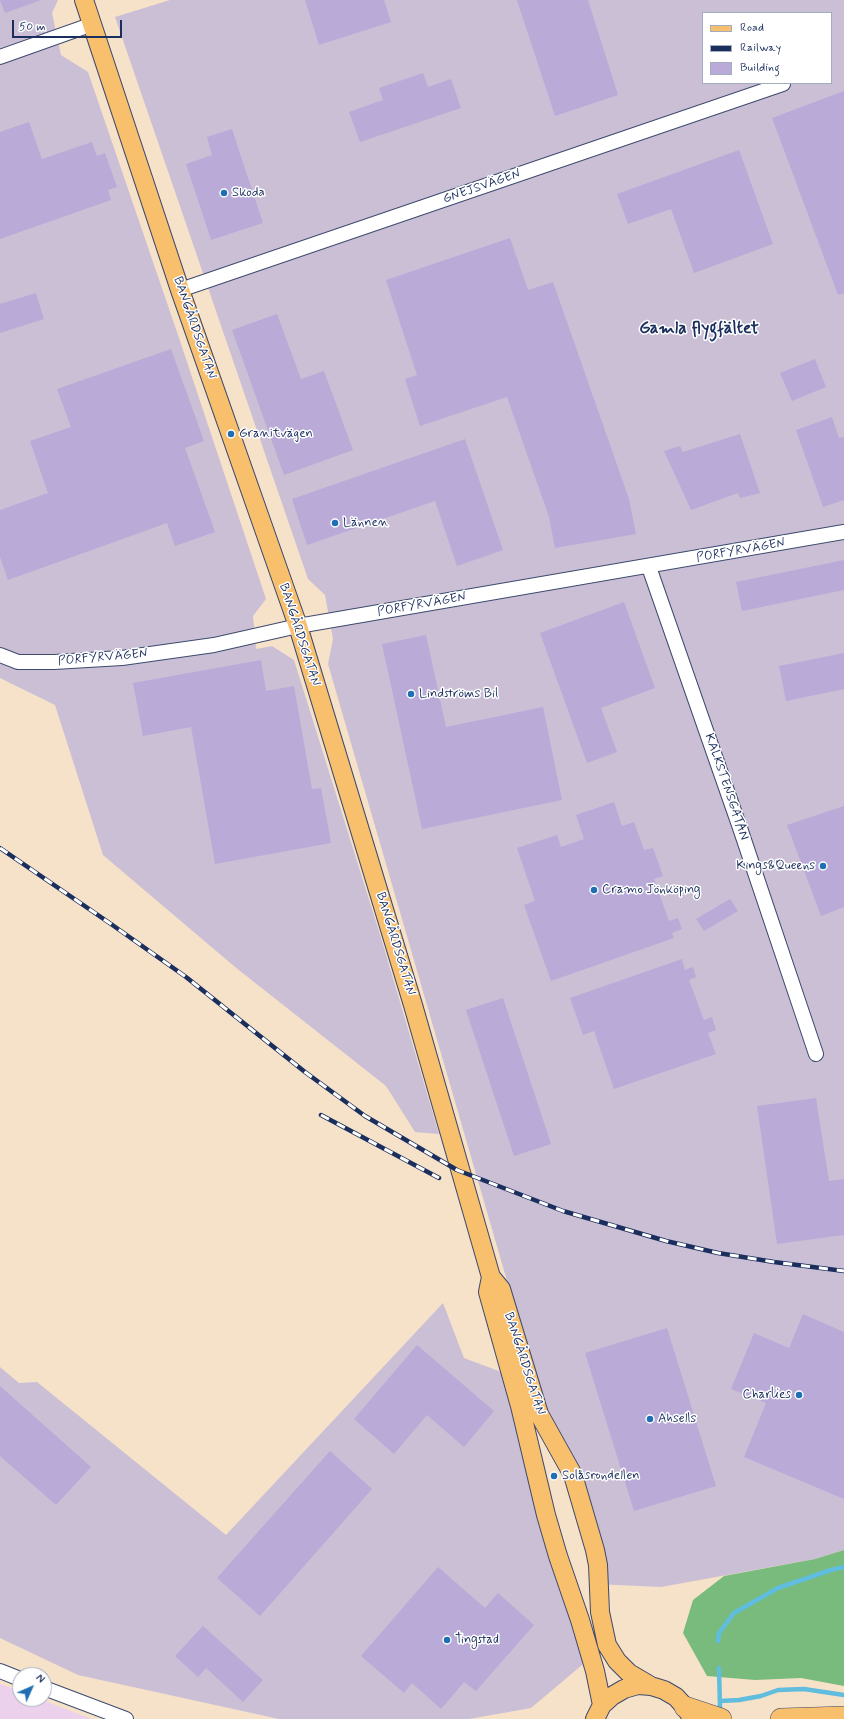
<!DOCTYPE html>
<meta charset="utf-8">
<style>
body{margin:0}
#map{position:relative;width:844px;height:1719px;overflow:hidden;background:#f6e1c9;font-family:Mynerve,sans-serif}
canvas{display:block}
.legend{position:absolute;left:702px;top:12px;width:130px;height:72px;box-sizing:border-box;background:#fff;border:1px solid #a4acbf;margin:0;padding:5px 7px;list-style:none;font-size:12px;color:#1b2f5e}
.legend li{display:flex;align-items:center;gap:8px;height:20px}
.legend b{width:20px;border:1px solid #a4acbf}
.north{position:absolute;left:12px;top:1667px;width:40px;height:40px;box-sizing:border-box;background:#fff;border:1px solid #a4acbf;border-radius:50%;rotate:45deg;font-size:11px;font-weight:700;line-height:16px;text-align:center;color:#1b2f5e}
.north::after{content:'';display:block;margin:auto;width:14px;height:18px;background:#1f6fb2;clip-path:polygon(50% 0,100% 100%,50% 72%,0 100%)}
.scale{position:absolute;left:12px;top:20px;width:110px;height:18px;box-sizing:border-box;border:2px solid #1b2f5e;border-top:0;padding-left:5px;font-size:12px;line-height:14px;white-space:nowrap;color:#1b2f5e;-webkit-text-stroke:3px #fff;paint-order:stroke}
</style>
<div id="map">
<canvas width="844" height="1719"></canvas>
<ul class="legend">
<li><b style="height:5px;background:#f8bf6c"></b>Road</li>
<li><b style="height:5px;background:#1b2f5e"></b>Railway</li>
<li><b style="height:11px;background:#b9aad8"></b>Building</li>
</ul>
<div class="north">N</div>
<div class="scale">50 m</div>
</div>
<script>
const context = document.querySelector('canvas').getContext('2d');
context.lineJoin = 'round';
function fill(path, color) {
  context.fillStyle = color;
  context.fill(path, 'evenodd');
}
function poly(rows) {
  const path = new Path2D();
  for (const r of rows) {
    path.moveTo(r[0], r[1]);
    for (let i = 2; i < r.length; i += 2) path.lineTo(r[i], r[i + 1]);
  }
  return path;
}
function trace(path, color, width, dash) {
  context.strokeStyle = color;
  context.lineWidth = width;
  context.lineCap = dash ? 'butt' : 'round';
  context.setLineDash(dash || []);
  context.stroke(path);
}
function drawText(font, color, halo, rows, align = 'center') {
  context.font = font + ' Mynerve,sans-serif';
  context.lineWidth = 3;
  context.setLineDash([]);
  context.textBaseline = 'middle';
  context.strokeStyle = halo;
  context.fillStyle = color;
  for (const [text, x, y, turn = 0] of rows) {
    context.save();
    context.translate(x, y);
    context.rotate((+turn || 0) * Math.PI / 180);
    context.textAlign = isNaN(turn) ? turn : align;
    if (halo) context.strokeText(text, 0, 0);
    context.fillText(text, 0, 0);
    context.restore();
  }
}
fill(poly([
 [0,1684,20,1691,20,1699,39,1699,92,1719,0,1719]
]), '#ebd1ec');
fill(poly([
 [0,0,58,0,52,13,61,55,88,72,178,335,266,599,253,616,256,649,272,646,294,660,382,941,439,1134,415,1132,386,1086,235,967,103,855,55,705,0,678],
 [170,0,844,0,844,1550,815,1559,661,1587,595,1584,328,664,333,639,325,595,308,579,115,17],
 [703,13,831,13,831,83,703,83],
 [443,1303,464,1358,512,1376,588,1660,531,1708,469,1719,279,1719,78,1675,0,1638,0,1367,19,1383,37,1382,226,1535]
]), '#cbbfd6');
fill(poly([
 [844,1550,844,1686,801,1678,755,1680,707,1676,683,1633,693,1600,724,1576,815,1559]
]), '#79bb7c');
trace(poly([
 [718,1641,719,1633,734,1613,778,1588,831,1570,844,1567],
 [719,1668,720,1708],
 [720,1701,739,1700,761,1696,778,1690,804,1689,844,1695]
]), '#60bdde', 4.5);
fill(poly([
 [0,0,41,0,5,13],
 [305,0,384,0,391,22,319,45],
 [517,0,588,0,618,95,555,116],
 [423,73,428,87,451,79,461,108,360,142,349,112,383,100,379,88],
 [844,91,844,293,838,295,772,118],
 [29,122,42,159,92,142,97,156,105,153,117,187,108,190,111,200,0,239,0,132],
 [232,129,263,223,211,240,186,164,212,155,207,137],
 [739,150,773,244,694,273,671,209,628,224,617,194],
 [510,238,528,290,553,282,629,499,636,534,555,548,549,517,507,397,420,426,405,379,417,375,386,280],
 [36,293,44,319,0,333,0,304],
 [277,314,301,379,324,371,353,450,284,475,232,330],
 [171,349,204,441,185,448,215,532,175,546,167,523,8,580,0,557,0,510,48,493,30,441,71,427,57,389],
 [815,359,826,387,792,401,780,373],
 [832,417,839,438,844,437,844,500,823,507,796,430],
 [740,434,760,493,740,498,738,493,691,510,664,451,680,446,683,452],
 [465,439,503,550,457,566,435,501,307,545,292,499],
 [844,560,844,590,742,611,736,582],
 [624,602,655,688,601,708,617,752,587,763,540,633],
 [426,635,446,727,543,707,562,800,422,829,382,644],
 [844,653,844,689,786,701,779,666],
 [261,660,266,691,294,686,312,789,321,788,331,843,215,864,191,727,143,736,133,683],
 [614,802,622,826,634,822,644,850,653,848,663,876,654,879,669,921,678,918,682,929,672,933,674,938,551,981,524,905,535,901,517,848,557,835,561,847,584,839,576,815],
 [844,806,844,907,821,916,787,825],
 [730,899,738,911,704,931,696,919],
 [682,959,685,970,693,967,696,977,689,980,704,1020,712,1017,716,1030,708,1033,716,1054,614,1089,594,1031,583,1035,570,998],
 [503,998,551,1144,514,1156,466,1010],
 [816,1098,829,1181,844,1179,844,1235,777,1244,757,1106],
 [803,1314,844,1332,844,1499,744,1457,766,1403,731,1389,754,1333,789,1348],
 [667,1328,716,1486,634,1511,585,1353],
 [417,1345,494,1411,464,1447,427,1415,394,1454,354,1419],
 [0,1386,91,1467,56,1505,0,1456],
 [330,1451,372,1489,260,1616,217,1578],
 [438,1567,485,1608,498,1593,534,1625,476,1691,464,1682,441,1709,412,1683,404,1693,361,1656],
 [203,1626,263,1680,243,1702,206,1668,198,1677,175,1656]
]), '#b9aad8');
const minor = poly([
 [0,57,93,24],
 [180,290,783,84],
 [649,567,740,828,816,1054],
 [0,655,18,662,54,662,122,658,214,645,298,626,844,532],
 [0,1671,20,1679],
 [44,1688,126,1719]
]);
const major = poly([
 [84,0,180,290,298,626,413,1005,491,1277,488,1292,520,1406,546,1515,558,1556,580,1620,595,1671,602,1705],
 [491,1277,501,1289,539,1414,573,1475,595,1550,598,1565,600,1612,607,1645,617,1661,629,1673,651,1686],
 [595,1719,602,1705,612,1696,624,1689,638,1685,651,1686,664,1690,676,1697,685,1707,692,1718]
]);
const highway = poly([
 [685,1707,721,1719],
 [781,1719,844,1717]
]);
trace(minor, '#3c4a6e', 16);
trace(major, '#3c4a6e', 20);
trace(highway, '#3c4a6e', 22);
trace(minor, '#fff', 14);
trace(major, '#f8bf6c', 18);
trace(highway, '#f8bf6c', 21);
const rail = poly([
 [0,848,111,924,186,977,305,1072,365,1116,457,1170,563,1211,666,1241,718,1253,774,1262,844,1271],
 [321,1115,439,1178]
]);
trace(rail, '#1b2f5e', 4.5);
trace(rail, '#fff', 3, [9]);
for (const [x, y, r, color] of [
 [224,193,4,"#1f6fb2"],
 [231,434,4,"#1f6fb2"],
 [335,523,4,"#1f6fb2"],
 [411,694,4,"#1f6fb2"],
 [823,866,4,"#1f6fb2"],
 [594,890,4,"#1f6fb2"],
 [799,1395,4,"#1f6fb2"],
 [650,1419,4,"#1f6fb2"],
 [554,1476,4,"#1f6fb2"],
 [447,1640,4,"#1f6fb2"]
]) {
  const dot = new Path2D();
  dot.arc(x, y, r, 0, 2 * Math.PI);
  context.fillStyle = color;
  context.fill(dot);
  trace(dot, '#fff', 1.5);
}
drawText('13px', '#1b2f5e', '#fff', [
 ["GNEJSVÄGEN",482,187,-19],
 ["BANGÅRDSGATAN",194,328,71],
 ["PORFYRVÄGEN",741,551,-10],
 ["PORFYRVÄGEN",422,605,-10],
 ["BANGÅRDSGATAN",299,635,72],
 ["PORFYRVÄGEN",103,658,-5],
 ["KALKSTENSGATAN",726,787,71],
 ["BANGÅRDSGATAN",395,944,73],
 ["BANGÅRDSGATAN",524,1364,72]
]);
drawText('13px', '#1b2f5e', '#fff', [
 ["Skoda",232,193],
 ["Granitvägen",239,434],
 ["Lännen",343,523],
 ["Lindströms Bil",419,694],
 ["Kings&Queens",815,866,"right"],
 ["Cramo Jönköping",602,890],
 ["Charlies",791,1395,"right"],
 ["Ahsells",658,1419],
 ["Solåsrondellen",562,1476],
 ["Tingstad",455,1640]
], 'left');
drawText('bold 17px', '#1b2f5e', '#fff', [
 ["Gamla flygfältet",699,329]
]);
</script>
